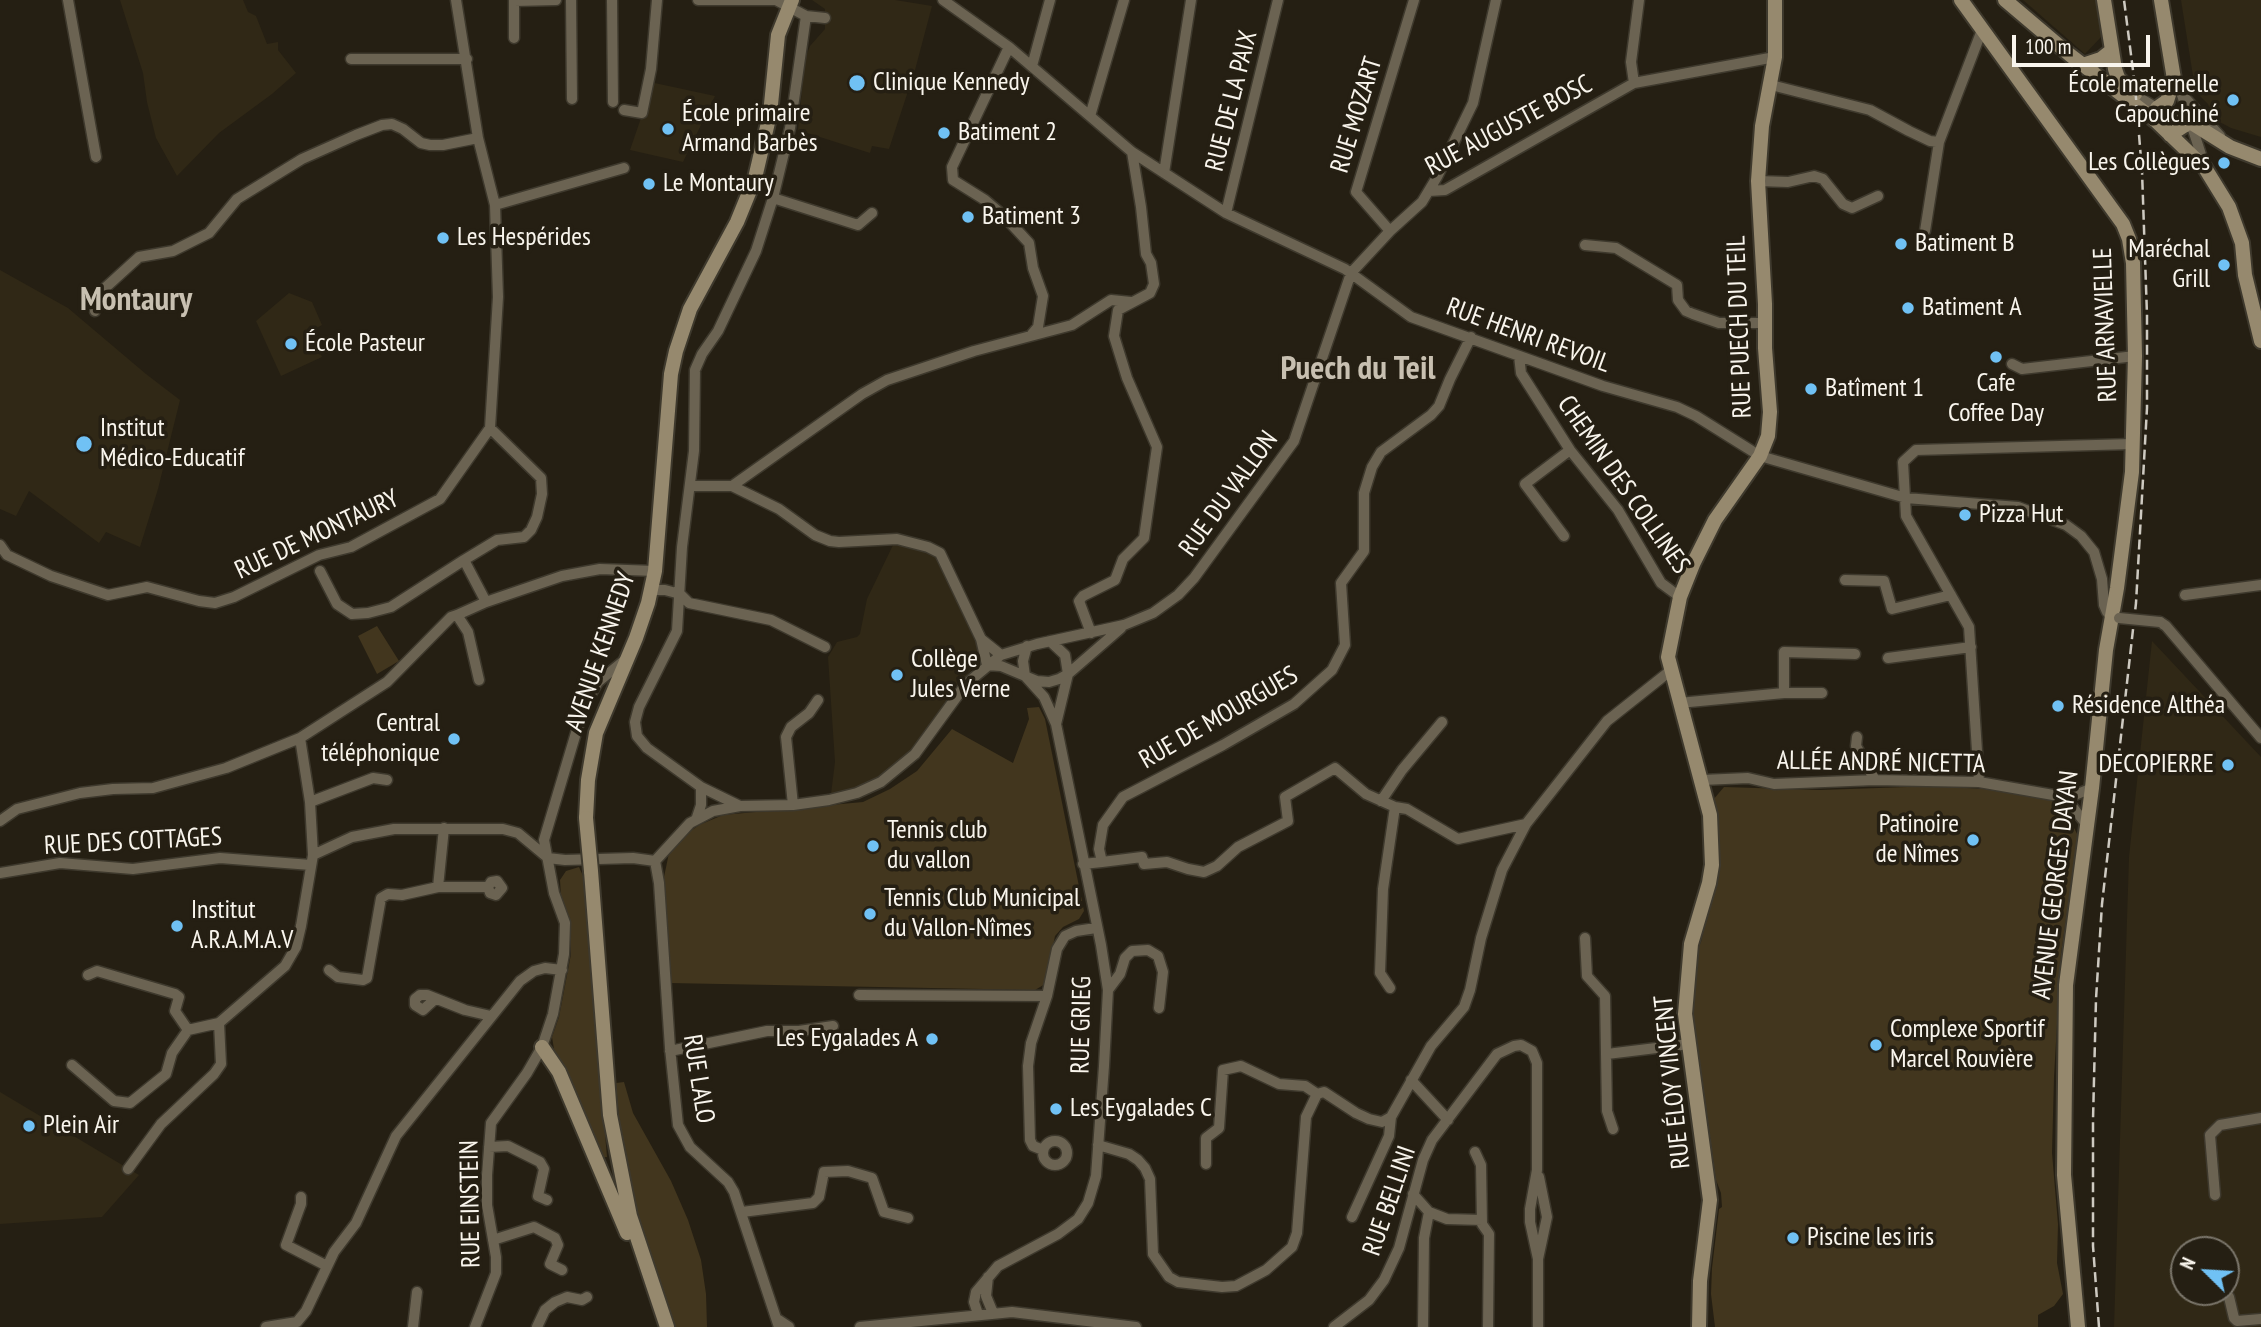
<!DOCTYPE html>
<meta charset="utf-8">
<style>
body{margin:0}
#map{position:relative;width:2261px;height:1327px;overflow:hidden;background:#251f13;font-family:"PT Sans Narrow",sans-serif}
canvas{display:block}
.north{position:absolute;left:2170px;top:1236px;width:70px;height:70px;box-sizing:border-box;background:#251f13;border:2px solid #7a756a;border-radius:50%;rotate:294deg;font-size:19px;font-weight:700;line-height:28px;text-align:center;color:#f9f5ed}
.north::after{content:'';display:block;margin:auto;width:24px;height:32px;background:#70c1f4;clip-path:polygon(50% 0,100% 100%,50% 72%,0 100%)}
.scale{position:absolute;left:2012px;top:35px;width:138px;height:32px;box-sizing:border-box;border:4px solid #f9f5ed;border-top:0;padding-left:9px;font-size:21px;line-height:24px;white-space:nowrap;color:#f9f5ed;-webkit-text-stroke:5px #251f13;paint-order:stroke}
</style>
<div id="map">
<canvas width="2261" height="1327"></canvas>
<div class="north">N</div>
<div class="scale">100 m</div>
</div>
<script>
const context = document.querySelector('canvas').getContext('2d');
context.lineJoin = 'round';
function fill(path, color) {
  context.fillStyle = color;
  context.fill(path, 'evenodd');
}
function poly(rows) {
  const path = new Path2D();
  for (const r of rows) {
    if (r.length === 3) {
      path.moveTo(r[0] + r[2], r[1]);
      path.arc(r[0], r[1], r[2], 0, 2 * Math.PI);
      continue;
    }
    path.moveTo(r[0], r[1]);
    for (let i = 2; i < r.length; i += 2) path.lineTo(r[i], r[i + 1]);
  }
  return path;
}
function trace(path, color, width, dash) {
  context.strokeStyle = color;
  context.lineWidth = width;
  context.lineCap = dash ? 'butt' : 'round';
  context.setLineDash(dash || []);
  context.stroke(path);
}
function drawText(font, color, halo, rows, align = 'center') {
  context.font = font + ' "PT Sans Narrow",sans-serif';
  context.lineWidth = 7;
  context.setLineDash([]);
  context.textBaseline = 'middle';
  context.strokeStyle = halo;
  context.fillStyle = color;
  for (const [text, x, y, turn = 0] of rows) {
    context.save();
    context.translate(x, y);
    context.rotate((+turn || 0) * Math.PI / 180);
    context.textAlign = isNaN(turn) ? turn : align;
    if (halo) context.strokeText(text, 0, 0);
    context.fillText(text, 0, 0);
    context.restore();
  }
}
fill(poly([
 [120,0,243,0,248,12,256,16,267,44,278,42,278,50,296,73,272,94,219,133,177,176,156,138,147,102,143,73],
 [812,0,895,0,932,6,915,70,889,149,872,146,870,153,798,130,805,59,810,46,825,29,825,9],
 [2023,0,2097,0,2102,36,2085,54],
 [2181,0,2261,0,2261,137,2231,128,2214,119,2208,104,2200,96,2193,76],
 [650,82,715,96,683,162,630,150,642,115],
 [0,270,68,308,146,374,180,400,158,489,140,547,106,532,99,543,29,491,16,516,0,509],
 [289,293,312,302,322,325,311,331,322,357,281,376,256,321],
 [893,545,917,548,937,558,976,643,978,653,975,666,958,684,912,751,895,767,875,780,856,788,831,794,835,762,828,657,837,642,857,637,860,634,867,599],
 [2152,641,2261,757,2261,1327,2114,1327,2129,857],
 [2184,1250,2226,1250,2226,1292,2184,1292],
 [0,1092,139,1175,102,1217,0,1224]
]), '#302816');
fill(poly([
 [377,626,399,661,377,674,358,636],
 [1039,707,1045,719,1084,911,1079,919,1063,927,1055,936,1045,984,1035,990,669,983,664,877,669,853,681,838,699,825,723,815,863,802,890,789,917,771,952,729,1013,763,1029,719,1027,708],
 [1936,786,2030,792,2060,799,2078,836,2061,954,2054,1077,2052,1153,2058,1224,2057,1263,2063,1294,2054,1306,2038,1315,2038,1327,1715,1327,1711,1294,1712,1268,1719,1209,1722,1207,1721,1193,1716,1180,1693,1013,1697,951,1701,942,1717,874,1713,800,1724,787,1820,790],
 [579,867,583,876,607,1157,600,1158,554,1049,552,1037,559,1017,571,954,569,919,561,897,560,880,566,871],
 [624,1082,633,1113,671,1181,688,1220,701,1260,706,1294,707,1327,674,1327,660,1295,634,1212,622,1152,616,1083]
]), '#42361e');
const street = poly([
 [68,0,96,157],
 [514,0,514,38],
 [571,0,572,99],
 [612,0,613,102],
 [698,0,776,0,806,16,790,128,773,198,756,251,718,331,702,354,695,370,694,451,682,547,677,631,639,707,635,722,637,736,647,748,701,787,740,806],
 [943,0,1009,47,1132,152,1226,213,1345,269,1411,317,1603,386,1677,407,1696,416,1760,456,1906,498,2018,507,2066,525,2081,536,2094,552,2102,579,2104,605,2107,612,2112,617,2115,617],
 [514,1,556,0],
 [806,16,825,18],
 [1009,47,952,167,953,180,985,200,1005,217,1029,243,1033,268,1043,296,1038,327,1032,334],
 [351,59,467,59],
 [1032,66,1050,0],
 [2174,79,2182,95,2204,164],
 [1634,83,1631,62,1639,0],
 [1771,85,1870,110,1909,131,1930,141,1939,142],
 [2140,98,2188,127],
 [2185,98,2220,136],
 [624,110,642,113,651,69,657,0],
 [1090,116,1124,0],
 [1164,173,1191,0],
 [1758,181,1788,182,1814,176,1823,179,1843,204,1852,208,1878,196],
 [1429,191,1445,190,1634,83,1775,57],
 [773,198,858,225,872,213],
 [495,205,624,168],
 [1226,213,1278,0],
 [1390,231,1356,192,1414,0],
 [1925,231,1939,142,1982,30],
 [1585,245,1616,248,1677,285,1678,300,1686,311,1693,314,1719,323,1765,323],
 [95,311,105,288,139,257,173,251,209,233,237,199,302,159,356,135,382,125,392,124,403,129,421,143,430,145,443,145,478,138],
 [1519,356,1521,373,1570,450,1618,510,1661,583,1680,597],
 [2012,364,2022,369,2135,356],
 [691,486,732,486,779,509,815,535,830,541,839,542,897,539,928,547,940,553,981,639,987,665],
 [732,486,862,394,887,380,974,351,1072,325,1111,300,1131,302],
 [1564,536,1525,484,1570,450],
 [0,545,7,555,51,576,108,595,147,587,199,601,215,603,234,597,319,555,351,547,440,499,490,428,498,297,495,205,478,138,456,0],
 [320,571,337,604,352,614,368,613,391,607,464,560],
 [1845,580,1884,581,1892,609,1951,595],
 [651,590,665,590,680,594,689,603,771,620,825,647],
 [2185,595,2261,585],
 [486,602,464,560,497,540,524,537,531,530,537,517,542,494,541,478,490,428],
 [457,615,468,632,479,680],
 [2160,622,2166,626,2261,738],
 [1091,633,1079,601,1083,596,1115,580,1123,559,1144,538,1157,447,1127,378,1114,336,1118,310,1150,293,1154,284,1151,263,1146,254,1141,207,1132,152],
 [981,639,1001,655],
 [1050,641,1065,655,1068,674,1056,724],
 [1888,658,1971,647],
 [987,665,1001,666,1037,681,1049,682,1059,679,1068,674,1121,628],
 [1784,693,1784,652,1855,654],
 [1679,703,1784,693,1822,693],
 [1857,737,1856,746,1875,780],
 [1702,780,1748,778,1774,784,1875,780,1979,782,2059,796,2075,795,2092,788],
 [1979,782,1969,627,1906,516,1903,462,1916,450,2132,444],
 [2060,797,2071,805,2087,825],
 [1381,801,1402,770,1442,722],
 [310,802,373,778,387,780],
 [793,805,786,737,791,727,809,713,818,700],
 [697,817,701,805,701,787],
 [0,821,17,809,80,793,113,789,153,788,226,768,300,738,387,682,451,617,457,615,486,602,562,576,600,569,655,571],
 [313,855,352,837,394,829,503,829,518,833,548,858],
 [548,858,565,860,633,858,655,861],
 [655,861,690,823,713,811,740,806,793,805,829,800,857,793,881,782,915,754,966,684,1001,655,1037,644,1124,625,1153,613,1178,595,1194,578,1294,441,1351,273,1390,231,1422,202,1437,177,1473,103,1496,0],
 [655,861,659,883,670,1048,678,1125,690,1147,728,1182,734,1192,779,1327],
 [1102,862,1142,857,1144,864,1167,862,1188,869,1204,872,1217,866,1238,847,1288,821,1285,797,1335,768,1366,794,1395,807,1407,809,1458,839,1526,824],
 [1083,864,1102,862,1099,849,1103,825,1123,797,1223,745,1294,704,1332,670,1345,645,1341,583,1364,551,1364,493,1372,467,1381,452,1431,415,1439,406,1450,379,1471,337],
 [0,873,60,863,133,869,220,858,311,865],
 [438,887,488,887,490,893,496,895,502,888,497,881,491,882,488,887],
 [1585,938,1587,976,1605,996,1607,1111,1613,1129],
 [329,970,338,977,363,980,367,978,381,898,388,894,402,895,438,887,444,828],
 [88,975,97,971,175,994,179,997,175,1011,188,1030],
 [1390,988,1380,973,1383,889,1395,807],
 [1108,990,1120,974,1125,958,1132,951,1148,950,1158,956,1163,972,1159,1008],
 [859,995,1047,996],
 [435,999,423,1010,415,1005,415,999,420,995,427,995,465,1010,491,1016],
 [670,1051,767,1031,799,1031,833,1026],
 [1607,1054,1689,1044],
 [72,1065,114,1101,130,1103,166,1074,172,1053,188,1030,219,1023,285,966,296,947,301,926,313,855,310,802,300,738],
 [1411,1080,1448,1120],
 [1055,1153,12],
 [1098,1145,1129,1154,1138,1160,1145,1168,1150,1179,1153,1254,1169,1277,1178,1282,1222,1287,1236,1286,1266,1270,1292,1247,1297,1233,1306,1117,1317,1094],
 [489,1147,508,1146,540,1162,544,1169,538,1196,547,1200],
 [1043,1150,1033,1146,1030,1140,1028,1066,1031,1043,1047,996,1057,949,1065,936,1076,931,1096,928],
 [1475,1152,1481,1165,1482,1224,1489,1234,1488,1327],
 [1206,1164,1206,1138,1219,1128,1223,1070,1241,1066,1279,1084,1305,1086,1317,1094,1324,1092,1356,1113,1369,1119,1382,1122,1391,1117,1431,1046,1464,1007,1470,990,1481,938,1502,870,1526,824,1607,721,1670,671],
 [128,1169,161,1124,214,1074,221,1064,219,1023],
 [1413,1194,1429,1212,1424,1238,1423,1327],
 [2215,1195,2210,1135,2220,1125,2261,1118],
 [301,1197,301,1204,286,1245,327,1266],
 [742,1212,813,1203,819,1197,824,1172,848,1171,872,1178,884,1212,908,1218],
 [1429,1212,1447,1219,1482,1220],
 [1352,1217,1389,1136,1391,1117],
 [493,1240,534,1227,555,1238,558,1245,550,1264,562,1270],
 [988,1277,986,1296,993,1313],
 [2229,1297,2234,1318,2237,1321,2261,1319],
 [978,1314,974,1302,976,1292,998,1266,1058,1234,1078,1219,1088,1203,1096,1176,1104,1066,1108,990,1101,945,1056,724,1044,697,1025,676,1023,661,1027,646],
 [777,1319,789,1327],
 [266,1327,297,1322,306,1311,334,1252,356,1223,396,1136,520,981,534,971,545,968,562,970],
 [413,1327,417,1292],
 [475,1327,496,1273,496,1257,487,1205,487,1175,491,1123,527,1073,542,1047,553,1014,564,954,565,923,554,893,544,840,584,706,598,682,626,659],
 [537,1327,545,1310,555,1302,567,1297,582,1300,587,1297],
 [860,1327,1012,1312,1136,1327],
 [1334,1327,1369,1300,1384,1280,1399,1248,1423,1160,1432,1140,1497,1054,1514,1046,1521,1045,1532,1051,1537,1063,1537,1170,1530,1209,1530,1222,1538,1259],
 [1538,1327,1538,1259,1547,1217,1539,1177]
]);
const secondary = poly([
 [1961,0,2123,224,2129,239,2133,263,2135,356,2132,472,2117,588,2106,650,2092,788,2066,985,2064,1175,2078,1327],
 [2005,0,2070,55,2156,121,2205,168,2229,207,2242,243,2245,275,2261,341],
 [2104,0,2115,69,2118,78,2135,94],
 [2083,65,2101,59,2111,51],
 [2157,108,2167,101,2174,79,2161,0],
 [2170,135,2190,122,2230,147,2261,159],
 [586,818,588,780,596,733,636,638,648,603,655,571,671,374,676,351,690,309,737,222,755,178,770,114,778,35,792,0],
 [591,871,610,1115,630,1216,667,1327],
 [542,1047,559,1072,627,1233],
 [1699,1327,1700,1281,1710,1200,1685,1014,1691,944,1709,883,1712,865,1710,815,1668,657,1680,597,1694,562,1715,520,1760,456,1768,436,1770,412,1765,348,1765,304,1758,181,1762,126,1775,57,1775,0]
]);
trace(street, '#3e392d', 13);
trace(secondary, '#3e392d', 18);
trace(street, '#6b6352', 10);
trace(secondary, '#96896e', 14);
trace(poly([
 [2099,1327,2093,1246,2093,1120,2096,999,2102,904,2136,603,2147,408,2147,315,2142,171,2135,86,2124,0]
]), '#cecac1', 2.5, [10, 5]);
const streetBridge = poly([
 [2119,618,2160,622]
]);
const secondaryBridge = poly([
 [586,818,591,871]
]);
trace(streetBridge, '#3e392d', 13, []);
trace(secondaryBridge, '#3e392d', 18, []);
trace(streetBridge, '#6b6352', 10);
trace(secondaryBridge, '#96896e', 14);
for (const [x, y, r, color] of [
 [857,83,9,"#70c1f4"],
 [2233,100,7,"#70c1f4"],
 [668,129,7,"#70c1f4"],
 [944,133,7,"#70c1f4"],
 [2224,163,7,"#70c1f4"],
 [649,184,7,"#70c1f4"],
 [968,217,7,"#70c1f4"],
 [443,238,7,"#70c1f4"],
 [1901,244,7,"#70c1f4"],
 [2224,265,7,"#70c1f4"],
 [1908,308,7,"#70c1f4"],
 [291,344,7,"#70c1f4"],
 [1996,357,7,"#70c1f4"],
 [1811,389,7,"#70c1f4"],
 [84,444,9,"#70c1f4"],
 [1965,515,7,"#70c1f4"],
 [897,675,7,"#70c1f4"],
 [2058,706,7,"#70c1f4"],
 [454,739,7,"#70c1f4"],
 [2228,765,7,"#70c1f4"],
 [1973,840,7,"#70c1f4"],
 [873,846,7,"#70c1f4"],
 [870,914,7,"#70c1f4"],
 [177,926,7,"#70c1f4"],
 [932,1039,7,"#70c1f4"],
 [1876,1045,7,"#70c1f4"],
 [1056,1109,7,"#70c1f4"],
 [29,1126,7,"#70c1f4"],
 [1793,1238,7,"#70c1f4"]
]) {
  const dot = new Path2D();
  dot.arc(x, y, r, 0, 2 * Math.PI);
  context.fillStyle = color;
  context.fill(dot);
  trace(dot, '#251f13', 2.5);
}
drawText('26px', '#f9f5ed', '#251f13', [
 ["Clinique Kennedy",873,83],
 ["École maternelle",2219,85,"right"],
 ["Capouchiné",2219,115,"right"],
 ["École primaire",682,114],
 ["Armand Barbès",682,144],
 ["Batiment 2",958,133],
 ["Les Collègues",2210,163,"right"],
 ["Le Montaury",663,184],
 ["Batiment 3",982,217],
 ["Les Hespérides",457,238],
 ["Batiment B",1915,244],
 ["Maréchal",2210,250,"right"],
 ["Grill",2210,280,"right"],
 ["Batiment A",1922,308],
 ["École Pasteur",305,344],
 ["Cafe",1996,384,"center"],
 ["Coffee Day",1996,414,"center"],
 ["Batîment 1",1825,389],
 ["Institut",100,429],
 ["Médico-Educatif",100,459],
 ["Pizza Hut",1979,515],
 ["Collège",911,660],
 ["Jules Verne",911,690],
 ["Résidence Althéa",2072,706],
 ["Central",440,724,"right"],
 ["téléphonique",440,754,"right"],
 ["DECOPIERRE",2214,765,"right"],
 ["Patinoire",1959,825,"right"],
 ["de Nîmes",1959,855,"right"],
 ["Tennis club",887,831],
 ["du vallon",887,861],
 ["Tennis Club Municipal",884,899],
 ["du Vallon-Nîmes",884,929],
 ["Institut",191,911],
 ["A.R.A.M.A.V",191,941],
 ["Complexe Sportif",1890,1030],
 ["Marcel Rouvière",1890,1060],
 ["Les Eygalades A",918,1039,"right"],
 ["Les Eygalades C",1070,1109],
 ["Plein Air",43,1126],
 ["Piscine les iris",1807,1238]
], 'left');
drawText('26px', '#f9f5ed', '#251f13', [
 ["RUE DE LA PAIX",1232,101,-76],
 ["RUE MOZART",1357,115,-73],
 ["RUE AUGUSTE BOSC",1509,126,-28],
 ["RUE ARNAVIELLE",2106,325,-92],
 ["RUE PUECH DU TEIL",1740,327,-92],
 ["RUE HENRI REVOIL",1528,336,20],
 ["CHEMIN DES COLLINES",1623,485,55],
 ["RUE DU VALLON",1229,494,-54],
 ["RUE DE MONTAURY",317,535,-25],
 ["AVENUE KENNEDY",601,652,-71],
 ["RUE DE MOURGUES",1219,718,-30],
 ["ALLÉE ANDRÉ NICETTA",1881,763,1],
 ["RUE DES COTTAGES",133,842,-3],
 ["AVENUE GEORGES DAYAN",2056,885,-83],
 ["RUE GRIEG",1082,1025,-89],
 ["RUE LALO",698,1079,81],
 ["RUE ÉLOY VINCENT",1673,1082,-96],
 ["RUE BELLINI",1390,1201,-71],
 ["RUE EINSTEIN",471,1204,-91]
]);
drawText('bold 33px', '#c8c0b1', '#251f13', [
 ["Montaury",136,301],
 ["Puech du Teil",1358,370]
]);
</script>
